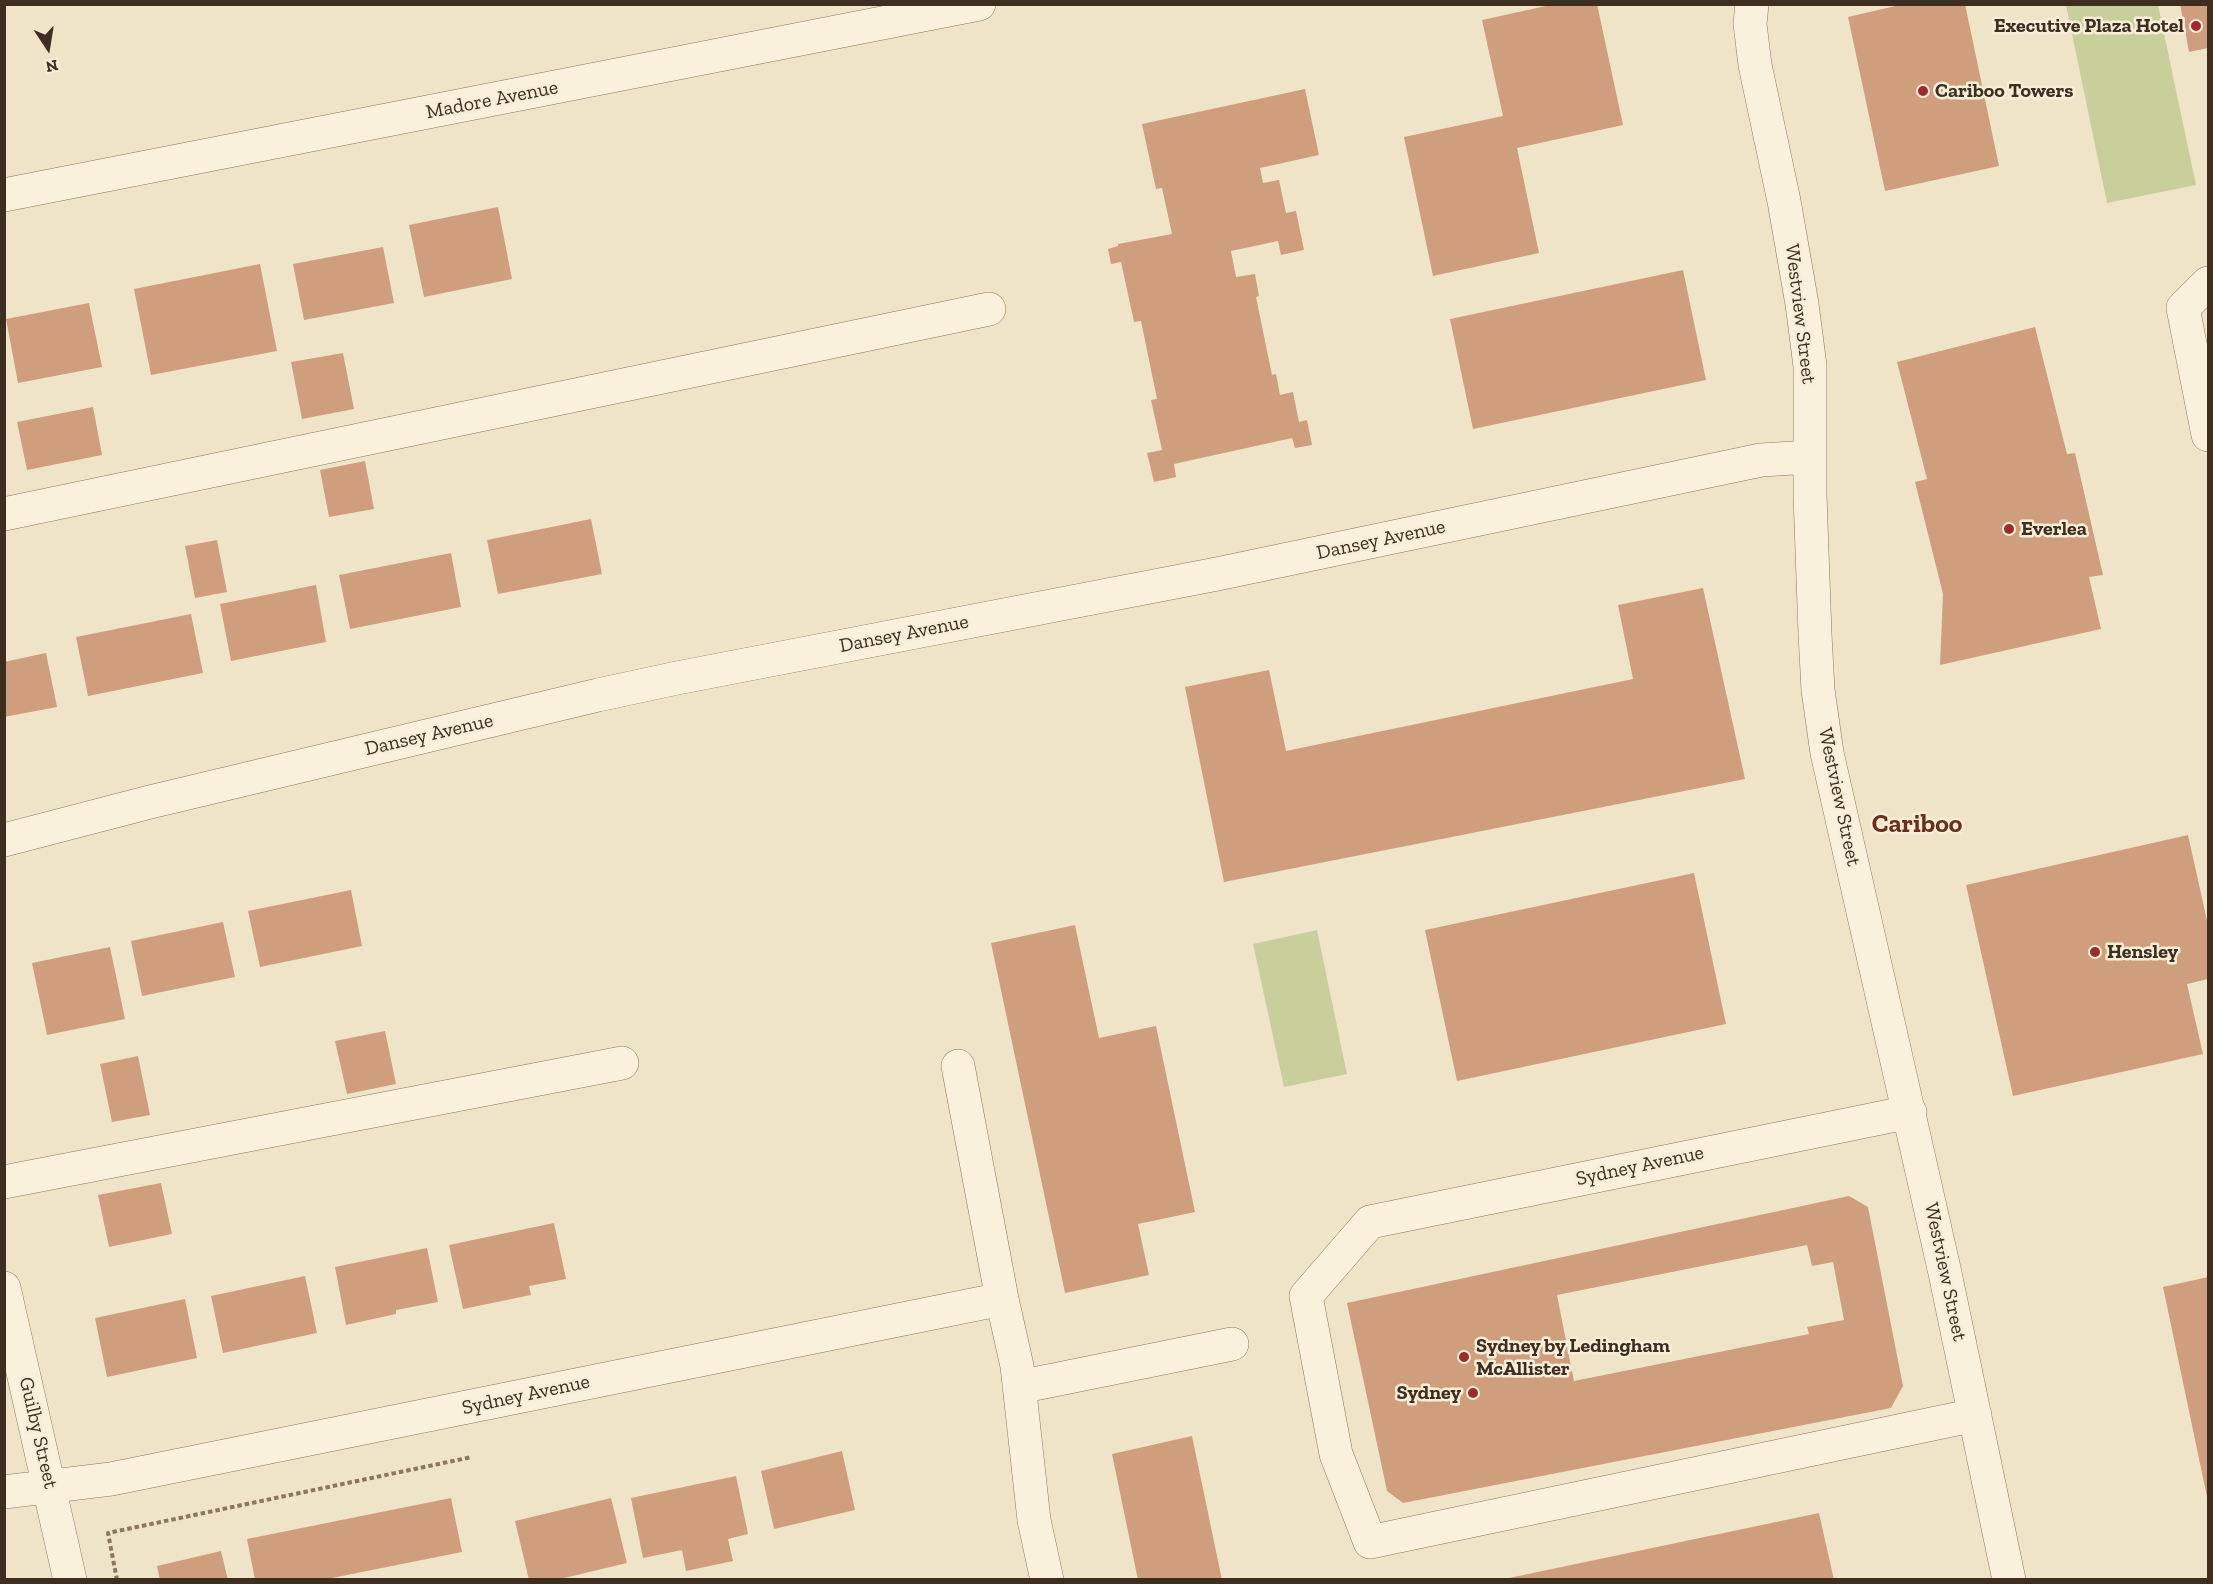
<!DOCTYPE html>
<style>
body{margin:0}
#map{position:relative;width:2213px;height:1584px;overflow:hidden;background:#f0e4c8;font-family:"Zilla Slab",serif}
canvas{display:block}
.frame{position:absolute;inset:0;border:6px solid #3d2e20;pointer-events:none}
.north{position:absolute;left:18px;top:18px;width:60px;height:60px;-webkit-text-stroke:4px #f7eed8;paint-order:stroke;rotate:168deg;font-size:16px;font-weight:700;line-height:24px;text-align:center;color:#3d2e20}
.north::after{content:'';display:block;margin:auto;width:21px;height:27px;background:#3d2e20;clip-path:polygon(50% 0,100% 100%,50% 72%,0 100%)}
</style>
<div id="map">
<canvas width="2213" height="1584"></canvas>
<div class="frame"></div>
<div class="north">N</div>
</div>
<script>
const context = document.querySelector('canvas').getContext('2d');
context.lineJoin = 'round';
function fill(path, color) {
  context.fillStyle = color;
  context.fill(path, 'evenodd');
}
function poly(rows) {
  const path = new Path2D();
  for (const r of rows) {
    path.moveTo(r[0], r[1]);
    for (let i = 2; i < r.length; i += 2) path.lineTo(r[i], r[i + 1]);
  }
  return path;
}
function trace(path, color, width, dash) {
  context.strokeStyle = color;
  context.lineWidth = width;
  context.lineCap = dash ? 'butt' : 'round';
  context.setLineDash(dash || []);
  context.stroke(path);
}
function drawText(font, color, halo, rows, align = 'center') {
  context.font = font + ' "Zilla Slab",serif';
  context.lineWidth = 5;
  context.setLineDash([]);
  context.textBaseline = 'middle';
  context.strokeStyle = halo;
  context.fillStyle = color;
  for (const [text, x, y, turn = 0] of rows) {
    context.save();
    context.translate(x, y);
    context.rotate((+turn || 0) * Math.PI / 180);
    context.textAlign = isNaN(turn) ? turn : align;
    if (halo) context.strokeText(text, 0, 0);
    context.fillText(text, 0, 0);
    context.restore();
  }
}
fill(poly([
 [2066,5,2158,5,2196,185,2107,203],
 [1317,930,1347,1074,1284,1087,1253,944]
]), '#c9cf9b');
fill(poly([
 [1555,4,1597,4,1623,125,1517,148,1539,253,1433,276,1404,137,1503,116,1482,20],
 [1904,4,1965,4,1999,166,1885,191,1848,17],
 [2180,4,2208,4,2208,48,2189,52],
 [1305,89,1319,155,1260,168,1263,183,1279,180,1286,213,1296,211,1304,250,1281,255,1278,241,1231,251,1236,277,1255,274,1259,296,1256,297,1272,375,1276,374,1280,395,1293,392,1299,422,1307,420,1312,445,1295,448,1292,438,1174,464,1176,477,1154,482,1147,453,1162,450,1151,400,1157,399,1141,321,1134,322,1121,262,1111,264,1108,249,1118,246,1118,244,1172,234,1162,188,1156,189,1142,124],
 [498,207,512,279,424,297,409,225],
 [383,247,394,303,304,320,293,264],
 [260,264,277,351,151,375,134,289],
 [1683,270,1706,380,1473,429,1450,319],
 [89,303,102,367,18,383,6,319],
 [2035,327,2067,454,2075,453,2103,575,2089,577,2101,629,1940,665,1943,594,1915,482,1927,479,1897,362],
 [343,353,354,409,302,419,291,362],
 [93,407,102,455,27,470,17,422],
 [365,461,374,509,329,517,320,470],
 [591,519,602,574,498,594,487,540],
 [217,540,227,592,195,598,185,546],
 [451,553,461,607,350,629,339,575],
 [316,585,326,642,231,661,220,604],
 [1703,588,1745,779,1224,882,1185,687,1269,670,1286,751,1633,679,1618,605],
 [191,614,203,673,88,696,76,637],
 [46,653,57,707,4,717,4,662],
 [2188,835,2208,925,2208,979,2187,984,2203,1054,2013,1096,1966,885],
 [1694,873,1726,1024,1457,1081,1425,930],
 [351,890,362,946,260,967,248,911],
 [223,922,235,977,142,996,131,941],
 [1075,925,1099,1038,1156,1026,1195,1212,1138,1224,1149,1275,1065,1293,991,943],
 [110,947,125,1019,47,1035,32,963],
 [385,1031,396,1084,347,1094,335,1041],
 [138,1056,150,1115,112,1122,100,1064],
 [161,1183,172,1234,109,1247,98,1195],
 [1849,1196,1868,1207,1903,1386,1891,1408,1403,1503,1387,1491,1347,1303],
 [1807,1245,1812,1266,1833,1262,1844,1320,1807,1327,1809,1334,1574,1381,1557,1295],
 [554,1223,566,1279,529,1286,531,1295,463,1309,449,1245],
 [427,1248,438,1302,396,1310,396,1314,346,1325,335,1267],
 [305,1276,317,1333,223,1353,211,1296],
 [2208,1277,2208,1497,2207,1497,2163,1287],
 [185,1299,197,1358,107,1377,95,1318],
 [1192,1436,1222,1580,1138,1580,1112,1454],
 [842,1451,855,1510,774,1529,761,1471],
 [736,1476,748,1534,728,1539,733,1561,686,1571,682,1550,643,1558,631,1498],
 [451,1498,462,1552,322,1580,255,1580,247,1539],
 [611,1498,627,1563,556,1580,529,1580,515,1521],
 [1819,1513,1834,1580,1509,1580,1509,1578],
 [221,1551,228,1580,160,1580,157,1566]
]), '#cf9f7d');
const minor = poly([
 [1752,4,1750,24,1755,65,1784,201,1802,304,1810,366,1810,495,1815,634,1818,690,1827,753,1945,1273,2009,1580],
 [4,195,979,4],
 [2208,283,2183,308,2208,435],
 [4,514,989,309],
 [4,840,150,802,598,695,677,678,1217,574,1761,460,1810,457],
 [958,1066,1002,1299,1017,1366,1034,1520,1047,1580],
 [1910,1112,1370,1222,1306,1296,1336,1454,1370,1542,1975,1415],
 [4,1182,622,1063],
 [4,1288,70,1580],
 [1019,1387,1232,1344],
 [4,1492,111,1479,1002,1299]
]);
trace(minor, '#8d765c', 34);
trace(poly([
 [117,1580,108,1533,472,1457]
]), '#8d765c', 4, [4.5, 3]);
trace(minor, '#faf1dc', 33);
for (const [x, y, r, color] of [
 [2196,26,6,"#9e2a2b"],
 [1923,91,6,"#9e2a2b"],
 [2009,529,6,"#9e2a2b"],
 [2095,952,6,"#9e2a2b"],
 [1464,1357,6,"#9e2a2b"],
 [1473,1393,6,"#9e2a2b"]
]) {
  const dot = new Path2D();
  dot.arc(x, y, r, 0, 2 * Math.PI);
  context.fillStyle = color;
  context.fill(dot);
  trace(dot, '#f7eed8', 2);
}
drawText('bold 20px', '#3d2e20', '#f7eed8', [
 ["Executive Plaza Hotel",2184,26,"right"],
 ["Cariboo Towers",1935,91],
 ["Everlea",2021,529],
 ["Hensley",2107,952],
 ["Sydney by Ledingham",1476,1346],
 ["McAllister",1476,1369],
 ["Sydney",1461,1393,"right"]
], 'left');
drawText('20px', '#3d2e20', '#f7eed8', [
 ["Madore Avenue",492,100,-11],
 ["Westview Street",1800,314,83],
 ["Dansey Avenue",1381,540,-12],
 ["Dansey Avenue",904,634,-11],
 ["Dansey Avenue",429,735,-13],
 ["Westview Street",1839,797,78],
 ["Sydney Avenue",1640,1166,-12],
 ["Westview Street",1945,1272,78],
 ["Sydney Avenue",526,1395,-12],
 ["Guilby Street",38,1433,77]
]);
drawText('bold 26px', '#6b2e1e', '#f7eed8', [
 ["Cariboo",1917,825]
]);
</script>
